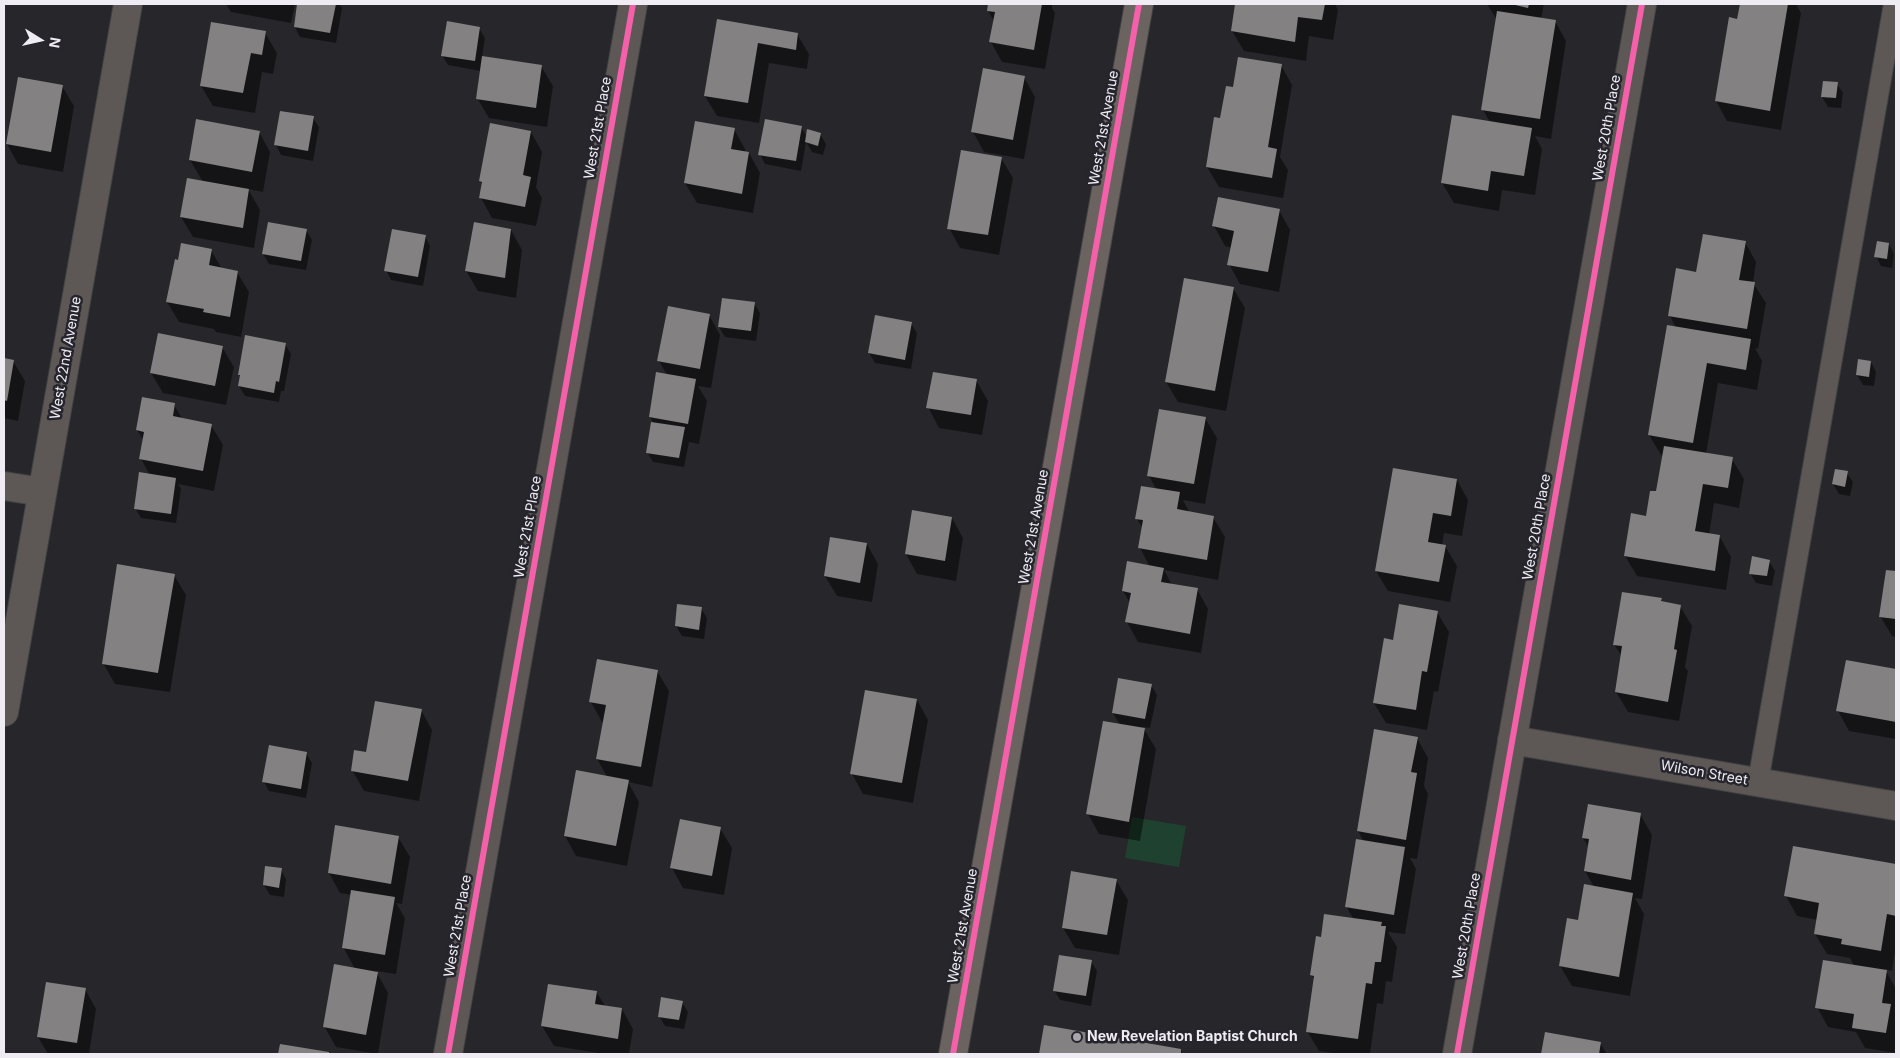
<!DOCTYPE html>
<style>
body{margin:0}
#map{position:relative;width:1900px;height:1058px;overflow:hidden;background:#27262a;font-family:Inter,sans-serif}
canvas{display:block}
.frame{position:absolute;inset:0;border:5px solid #efedf3;pointer-events:none}
.north{position:absolute;left:15px;top:15px;width:50px;height:50px;-webkit-text-stroke:4px #26242c;paint-order:stroke;rotate:100deg;font-size:14px;font-weight:700;line-height:20px;text-align:center;color:#efedf3}
.north::after{content:'';display:block;margin:auto;width:18px;height:22px;background:#efedf3;clip-path:polygon(50% 0,100% 100%,50% 72%,0 100%)}
</style>
<div id="map">
<canvas width="1900" height="1058"></canvas>
<div class="frame"></div>
<div class="north">N</div>
</div>
<script>
const context = document.querySelector('canvas').getContext('2d');
context.lineJoin = 'round';
function fill(path, color) {
  context.fillStyle = color;
  context.fill(path, 'evenodd');
}
function poly(rows) {
  const path = new Path2D();
  for (const r of rows) {
    path.moveTo(r[0], r[1]);
    for (let i = 2; i < r.length; i += 2) path.lineTo(r[i], r[i + 1]);
  }
  return path;
}
function trace(path, color, width, dash) {
  context.strokeStyle = color;
  context.lineWidth = width;
  context.lineCap = dash ? 'butt' : 'round';
  context.setLineDash(dash || []);
  context.stroke(path);
}
function drawText(font, color, halo, rows, align = 'center') {
  context.font = font + ' Inter,sans-serif';
  context.lineWidth = 5;
  context.setLineDash([]);
  context.textBaseline = 'middle';
  context.strokeStyle = halo;
  context.fillStyle = color;
  for (const [text, x, y, turn = 0] of rows) {
    context.save();
    context.translate(x, y);
    context.rotate((+turn || 0) * Math.PI / 180);
    context.textAlign = isNaN(turn) ? turn : align;
    if (halo) context.strokeText(text, 0, 0);
    context.fillText(text, 0, 0);
    context.restore();
  }
}
fill(poly([
 [1132,817,1186,826,1179,867,1125,858]
]), '#1e422f');
fill(poly([
 [226,4,295,4,291,23,231,12],
 [299,4,339,4,342,8,336,43,300,37,295,27],
 [989,4,1052,4,1052,8,1055,13,1045,69,1002,62,991,42,994,21,988,11],
 [1236,4,1335,4,1338,10,1333,40,1309,36,1306,61,1244,51,1232,31],
 [1487,4,1544,4,1541,19,1555,21,1566,41,1551,139,1535,136,1542,149,1535,195,1502,190,1499,211,1454,203,1442,183,1453,116,1490,122,1483,110,1497,20],
 [1741,4,1796,4,1801,13,1781,130,1727,121,1716,101,1738,20],
 [718,20,797,34,809,54,807,69,769,63,759,123,717,116,705,96],
 [479,28,485,38,482,57,541,66,553,86,547,127,489,118,477,98,481,71,448,65,442,55],
 [265,33,277,53,273,74,262,72,255,113,213,106,201,86],
 [1281,65,1292,85,1280,157,1288,170,1283,198,1219,187,1207,167,1221,119,1234,89],
 [1024,77,1035,97,1024,159,984,152,973,132],
 [1837,84,1843,93,1841,108,1828,107,1822,97],
 [62,86,74,106,63,172,18,164,7,144],
 [313,118,319,127,313,161,281,155,276,145],
 [197,121,259,132,270,152,263,192,248,189,260,210,254,248,193,237,181,217,203,182,190,160],
 [801,127,807,137,820,134,826,144,823,155,812,152,806,142,801,171,765,164,760,154],
 [734,129,745,149,745,152,749,153,760,173,753,213,697,203,685,183],
 [531,132,542,152,536,187,542,198,536,226,492,218,481,198,483,185,480,181],
 [1001,158,1013,178,999,255,960,248,949,228],
 [1279,210,1290,230,1279,292,1240,284,1229,264,1232,248,1225,246,1214,226],
 [475,223,511,230,522,250,516,298,478,291,466,271],
 [306,230,312,240,306,270,269,264,263,254],
 [425,236,430,246,423,286,391,280,386,270],
 [1745,242,1756,262,1753,283,1766,303,1758,349,1755,348,1762,361,1757,390,1718,383,1706,454,1732,459,1744,479,1739,508,1714,503,1709,535,1720,537,1731,557,1726,590,1637,576,1625,556,1647,517,1657,493,1663,456,1661,455,1649,435,1676,328,1670,316,1697,273],
 [1889,244,1894,254,1892,268,1881,266,1876,256],
 [211,250,222,269,237,272,249,292,241,337,216,332,214,329,179,322,167,302,179,261],
 [1233,288,1245,308,1226,411,1178,402,1166,382],
 [754,303,760,313,756,341,725,337,719,327],
 [709,315,720,335,711,388,698,386,707,401,699,444,689,442,684,467,653,462,647,452,654,424,650,417,667,375,659,361],
 [911,323,917,333,911,369,875,363,869,353],
 [285,344,291,354,284,391,281,391,279,402,245,396,239,386,241,378,239,375],
 [222,347,234,367,226,405,163,393,151,373],
 [4,360,13,361,25,381,18,421,4,418],
 [1871,362,1876,372,1874,386,1863,385,1857,375],
 [976,380,988,401,982,435,939,428,928,407],
 [174,405,183,420,211,425,223,445,214,491,178,484,181,489,176,523,141,518,135,508,150,475,141,459,144,441,137,430],
 [1205,418,1217,438,1205,504,1183,500,1190,513,1213,517,1225,537,1218,580,1164,570,1172,585,1197,589,1208,609,1201,653,1138,642,1127,622,1130,603,1123,591,1150,567,1140,548,1143,529,1137,519,1157,490,1149,476],
 [1847,473,1853,482,1850,496,1839,494,1833,484],
 [1457,480,1468,500,1462,536,1444,533,1442,545,1445,546,1457,566,1450,602,1388,591,1376,571],
 [952,518,963,538,956,581,917,574,906,554],
 [867,544,878,564,872,602,837,596,825,576],
 [1769,561,1775,571,1772,586,1756,583,1750,573],
 [1887,571,1896,573,1896,637,1892,636,1880,616],
 [174,575,186,595,170,692,115,684,103,663],
 [1661,599,1663,603,1680,606,1692,626,1685,667,1688,671,1679,721,1628,712,1616,692,1622,657,1614,644],
 [701,608,707,618,704,639,682,636,676,626],
 [1437,612,1449,632,1438,692,1434,691,1427,730,1386,723,1374,703,1394,641],
 [1847,661,1896,670,1896,739,1849,731,1838,711],
 [657,671,669,691,652,787,628,782,639,802,627,866,576,856,565,836,608,778,597,759,604,722,602,722,591,702],
 [1151,685,1157,695,1150,728,1143,727,1156,749,1140,841,1099,834,1088,814,1120,725,1113,713],
 [917,700,928,720,913,803,863,794,852,774],
 [421,710,432,730,419,801,364,791,352,770,367,753],
 [1417,738,1428,758,1424,786,1428,794,1417,859,1410,858,1416,869,1405,934,1388,932,1397,947,1392,982,1386,981,1383,1004,1377,1003,1370,1054,1340,1054,1319,1051,1307,1031,1314,980,1312,975,1322,938,1354,920,1346,906,1364,842,1358,831],
 [306,753,312,763,306,798,269,791,264,782],
 [1640,814,1652,835,1642,899,1635,898,1644,914,1630,996,1572,986,1560,966,1594,887,1585,871,1589,848,1583,838],
 [720,828,732,848,724,895,683,888,672,868],
 [398,837,410,857,402,904,396,903,405,918,396,974,376,971,388,993,378,1054,336,1047,324,1026,355,969,343,947,352,895,340,893,329,873],
 [1794,848,1896,865,1896,945,1892,971,1885,969,1896,989,1895,1013,1896,1016,1896,1053,1865,1048,1856,1032,1828,1027,1817,1007,1855,967,1850,958,1827,954,1815,934,1818,920,1797,916,1786,896],
 [281,870,286,879,284,897,270,895,264,885],
 [1116,880,1128,900,1119,955,1075,948,1063,928],
 [1091,961,1097,971,1091,1006,1060,1000,1054,990],
 [85,989,96,1009,89,1054,48,1054,38,1037],
 [597,993,605,1006,622,1009,633,1029,629,1054,605,1054,554,1046,542,1026],
 [682,1002,688,1012,684,1029,665,1026,659,1016],
 [1045,1027,1181,1050,1183,1054,1040,1054],
 [1546,1033,1600,1043,1607,1054,1543,1054],
 [281,1045,329,1053,330,1054,280,1054]
]), '#0007');
fill(poly([
 [297,4,336,4,330,33,294,27],
 [988,4,1042,4,1034,50,989,42,995,12,987,11],
 [1235,4,1325,4,1322,20,1298,17,1295,42,1231,31],
 [1511,4,1529,4,1528,8],
 [1740,4,1788,4,1770,111,1715,101,1729,17,1737,19],
 [1497,11,1556,20,1540,119,1481,110],
 [717,19,798,33,796,50,758,43,748,103,704,96],
 [447,21,480,27,475,61,441,56],
 [211,22,266,31,262,55,251,53,243,93,200,86],
 [482,56,542,65,536,108,476,99],
 [1238,57,1282,64,1268,147,1277,149,1272,178,1206,167,1214,117,1220,118,1226,86,1233,87],
 [983,68,1025,76,1013,140,971,132],
 [18,77,63,85,51,152,6,144],
 [1823,81,1838,82,1836,98,1821,97],
 [280,111,314,116,308,151,274,145],
 [1452,115,1532,128,1524,176,1491,171,1488,191,1441,183],
 [196,119,260,131,252,172,189,160],
 [765,119,802,126,796,161,758,155],
 [695,121,735,128,731,149,749,152,742,194,684,183],
 [490,123,531,131,523,175,531,177,525,207,479,198,482,182,479,181],
 [807,129,821,133,818,146,805,142],
 [961,150,1002,157,988,235,947,229],
 [187,178,249,189,243,228,180,217],
 [1218,197,1280,209,1268,272,1227,265,1234,231,1212,226],
 [268,222,307,229,301,261,262,254],
 [474,222,511,229,505,278,465,271],
 [392,229,426,235,418,277,384,271],
 [1703,234,1746,241,1739,280,1755,282,1747,329,1668,316,1676,268,1696,272],
 [1877,241,1889,243,1887,259,1874,257],
 [181,243,212,249,209,265,238,271,230,317,203,312,204,309,166,302,175,259,178,260],
 [1184,278,1234,287,1215,391,1165,382],
 [722,298,755,302,751,331,718,327],
 [668,306,710,314,700,369,657,361],
 [875,315,912,322,905,360,868,353],
 [1667,325,1751,339,1746,370,1707,363,1693,443,1648,435],
 [158,333,223,346,215,386,150,373],
 [245,335,286,343,279,382,276,381,274,393,238,386,240,375,238,375],
 [4,358,14,360,7,401,4,400],
 [1858,359,1871,361,1869,377,1856,375],
 [656,372,696,379,688,424,649,417],
 [933,372,977,379,971,415,926,408],
 [142,397,175,403,173,416,212,424,203,471,139,459,144,432,136,430],
 [1159,409,1206,417,1194,484,1147,476],
 [651,422,685,427,679,458,646,453],
 [1664,446,1733,457,1728,488,1703,484,1695,531,1720,535,1715,571,1624,556,1631,513,1646,516,1650,491,1656,491],
 [1393,468,1457,479,1451,516,1433,513,1428,542,1446,545,1439,582,1375,571],
 [1835,469,1848,471,1845,487,1832,484],
 [139,472,176,478,171,514,134,509],
 [1141,486,1180,492,1177,509,1214,516,1207,560,1138,548,1143,520,1135,519],
 [912,510,952,517,945,561,905,554],
 [830,537,867,543,860,583,824,576],
 [1752,556,1770,560,1767,576,1749,574],
 [1127,561,1164,568,1161,582,1198,588,1190,634,1125,622,1131,593,1122,591],
 [117,564,175,574,158,673,102,664],
 [1886,570,1896,571,1896,619,1879,617],
 [1622,592,1662,598,1661,601,1681,605,1674,649,1677,650,1668,702,1615,692,1622,646,1613,645],
 [677,604,702,607,699,630,675,626],
 [1399,604,1438,611,1427,672,1422,671,1416,710,1373,703,1384,638,1393,640],
 [597,659,658,670,641,767,596,759,606,705,589,702],
 [1846,660,1896,669,1896,722,1836,711],
 [1118,678,1152,684,1145,719,1112,713],
 [865,690,917,699,902,783,850,774],
 [375,701,422,709,408,781,351,771,354,750,366,752],
 [1103,721,1145,728,1129,822,1086,814],
 [1374,729,1418,737,1411,772,1417,773,1406,840,1357,831],
 [269,745,307,752,301,789,262,782],
 [576,770,629,780,616,846,564,836],
 [1588,804,1641,813,1631,880,1584,871,1589,839,1582,838],
 [680,819,721,827,712,876,670,868],
 [335,825,399,836,391,884,328,873],
 [1356,839,1405,847,1394,915,1345,907],
 [1793,846,1896,864,1896,916,1887,914,1881,951,1841,944,1842,939,1814,934,1819,903,1784,896],
 [265,866,282,868,279,888,263,885],
 [1071,871,1117,879,1107,935,1062,928],
 [1584,884,1633,893,1619,977,1559,966,1567,918,1578,920],
 [351,890,395,897,385,955,342,948],
 [1324,914,1382,922,1381,926,1386,926,1381,962,1375,962,1372,984,1366,983,1358,1039,1306,1032,1314,976,1310,975,1316,936,1321,937],
 [1059,955,1092,960,1086,996,1053,991],
 [1823,960,1887,970,1882,1003,1891,1004,1886,1033,1852,1028,1854,1014,1815,1008],
 [334,964,378,972,366,1035,323,1027],
 [46,982,86,988,77,1043,37,1037],
 [548,984,597,991,595,1004,622,1008,618,1039,541,1026],
 [661,997,683,1001,679,1020,658,1017],
 [1044,1025,1181,1049,1181,1054,1039,1054],
 [1545,1032,1601,1042,1599,1054,1541,1054],
 [280,1044,329,1052,329,1054,278,1054]
]), '#838181');
const lane = poly([
 [1758,782,1894,4]
]);
const street = poly([
 [4,486,42,492],
 [4,712,128,4],
 [1512,740,1896,806],
 [448,1054,633,4],
 [1457,1054,1642,4]
]);
const secondary = poly([
 [953,1054,1139,4]
]);
trace(lane, '#434345', 22);
trace(street, '#434345', 30);
trace(secondary, '#434345', 30);
trace(lane, '#5d5855', 20);
trace(street, '#5d5855', 28);
trace(secondary, '#6a6360', 28);
trace(poly([
 [448,1054,633,4],
 [953,1054,1139,4],
 [1457,1054,1642,4]
]), '#f560ab', 6);
for (const [x, y, r, color] of [
 [1077,1037,5,"#a9a7ad"]
]) {
  const dot = new Path2D();
  dot.arc(x, y, r, 0, 2 * Math.PI);
  context.fillStyle = color;
  context.fill(dot);
  trace(dot, '#26242c', 2);
}
drawText('14px', '#efedf3', '#26242c', [
 ["West 21st Place",598,128,-80],
 ["West 21st Avenue",1104,128,-80],
 ["West 20th Place",1607,128,-80],
 ["West 22nd Avenue",66,358,-80],
 ["West 21st Place",528,527,-80],
 ["West 21st Avenue",1034,527,-80],
 ["West 20th Place",1537,527,-80],
 ["Wilson Street",1704,773,10],
 ["West 21st Place",458,926,-80],
 ["West 21st Avenue",963,926,-80],
 ["West 20th Place",1467,926,-80]
]);
drawText('bold 14px', '#efedf3', '#26242c', [
 ["New Revelation Baptist Church",1087,1037]
], 'left');
</script>
